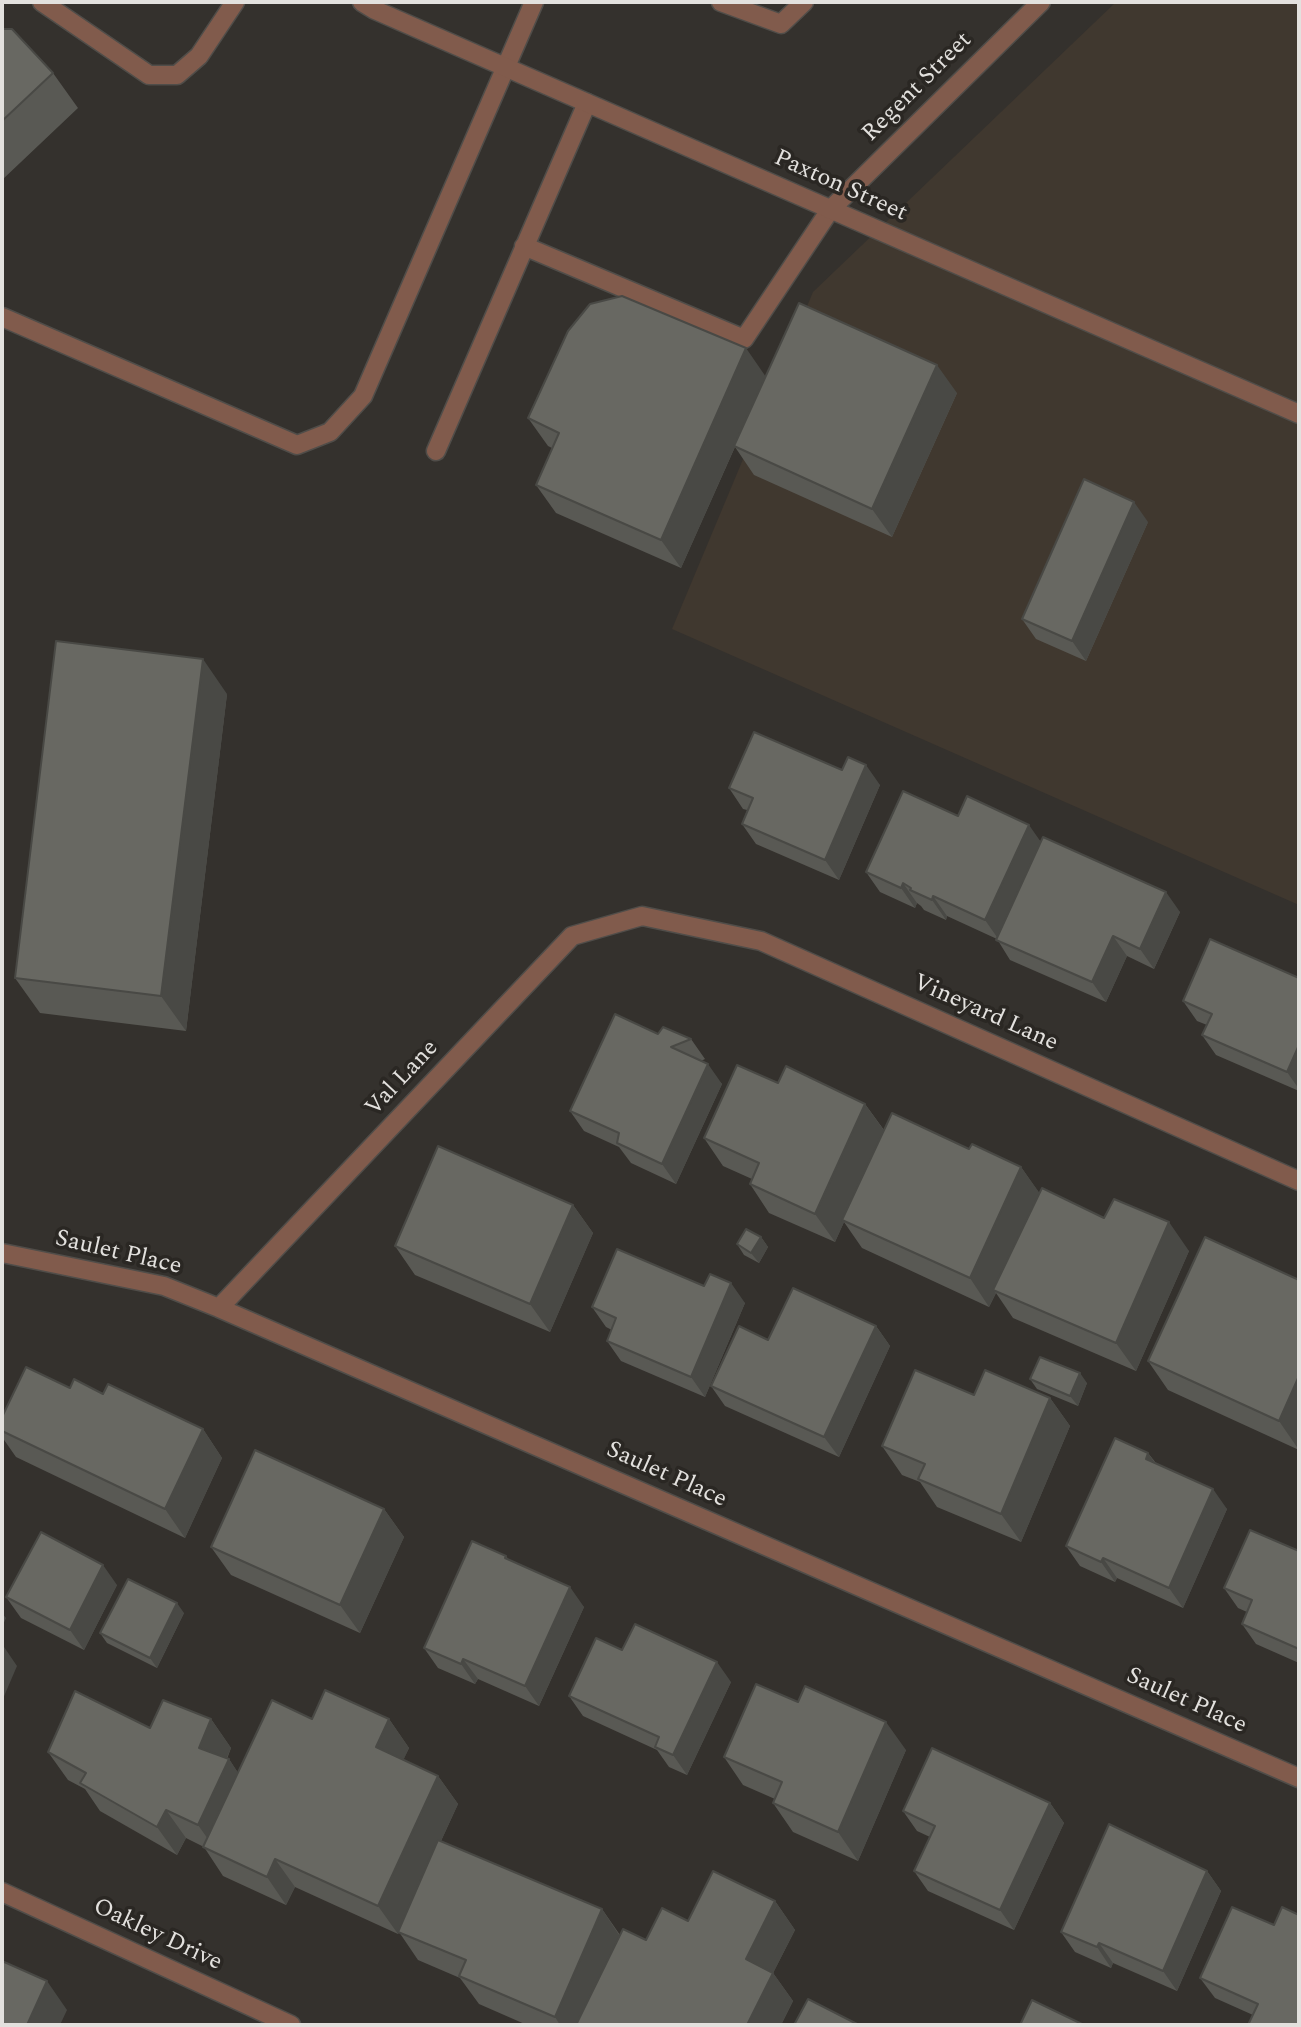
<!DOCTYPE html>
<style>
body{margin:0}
#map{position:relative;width:1301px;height:2027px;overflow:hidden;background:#34312d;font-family:Spectral,serif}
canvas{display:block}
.frame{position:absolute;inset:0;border:4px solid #e3e1de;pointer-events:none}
</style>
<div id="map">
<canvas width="1301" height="2027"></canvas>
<div class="frame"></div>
</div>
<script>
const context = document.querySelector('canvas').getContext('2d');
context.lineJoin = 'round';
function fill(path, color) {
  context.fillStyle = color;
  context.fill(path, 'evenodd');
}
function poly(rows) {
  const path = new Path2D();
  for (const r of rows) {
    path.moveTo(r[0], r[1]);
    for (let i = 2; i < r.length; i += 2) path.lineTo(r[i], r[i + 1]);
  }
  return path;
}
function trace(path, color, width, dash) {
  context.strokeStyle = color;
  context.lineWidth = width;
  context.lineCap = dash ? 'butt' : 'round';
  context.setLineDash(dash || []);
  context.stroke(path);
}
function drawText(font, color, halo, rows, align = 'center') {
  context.font = font + ' Spectral,serif';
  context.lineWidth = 7;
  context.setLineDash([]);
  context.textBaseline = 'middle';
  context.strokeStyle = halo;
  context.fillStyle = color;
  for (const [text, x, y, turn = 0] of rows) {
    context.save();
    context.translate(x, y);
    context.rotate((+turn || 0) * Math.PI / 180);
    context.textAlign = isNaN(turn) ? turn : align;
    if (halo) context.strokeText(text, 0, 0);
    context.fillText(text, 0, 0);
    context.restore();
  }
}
fill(poly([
 [1116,2,1299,2,1299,905,672,629,813,292]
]), '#40382f');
const lane = poly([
 [42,2,149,75,177,75,199,56,235,2],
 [721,2,781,24,804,2],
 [524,246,744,339,830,210],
 [2,317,297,445,330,432,363,396,534,2],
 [436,451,587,103]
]);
const street = poly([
 [362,2,375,10,505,67,1299,414],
 [830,210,1041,2],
 [2,1253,164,1286,219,1308,1299,1778],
 [219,1308,572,936,642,916,761,941,1299,1181],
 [2,1892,291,2025]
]);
trace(lane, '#504d49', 21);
trace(street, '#504d49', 21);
trace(lane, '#815b4c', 18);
trace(street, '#815b4c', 18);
fill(poly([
 [2,29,53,73,78,108,2,180],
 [765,376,957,393,892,537,754,475,735,447,681,568,556,513,536,485,552,448,548,446,528,418],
 [1148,522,1086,661,1036,639,1022,619],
 [227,694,186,1031,40,1013,15,978],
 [842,770,880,785,839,880,756,844,742,824,747,810,743,809,729,788],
 [958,816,1041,841,1180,912,1154,969,1127,956,1106,1002,1010,960,997,939,947,916,946,920,924,910,921,906,917,903,915,908,880,892,866,872],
 [1299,978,1299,1091,1216,1055,1202,1035,1207,1025,1197,1021,1183,1001],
 [658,1034,691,1039,705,1059,701,1061,722,1084,676,1184,631,1163,619,1147,584,1131,570,1111],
 [778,1083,865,1104,884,1130,969,1149,1021,1167,1039,1193,1189,1251,1136,1371,1013,1318,996,1293,989,1307,862,1248,844,1222,835,1242,769,1213,750,1184,752,1179,723,1166,704,1138],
 [573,1205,593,1233,550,1332,415,1275,395,1246],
 [761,1237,768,1247,759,1263,744,1255,737,1244],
 [1299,1280,1299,1450,1168,1390,1148,1361],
 [704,1286,745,1303,705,1397,621,1361,607,1341,612,1330,606,1327,592,1307],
 [876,1326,890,1346,839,1457,725,1406,711,1386,768,1340],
 [1030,1379,1087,1383,1078,1406,1037,1389],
 [70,1388,103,1394,203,1429,222,1458,185,1538,16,1457,2,1437,2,1417],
 [974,1395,1050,1398,1070,1426,1021,1542,937,1507,920,1482,902,1475,882,1446],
 [1148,1453,1156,1463,1227,1509,1183,1608,1117,1578,1115,1582,1080,1566,1066,1546],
 [384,1509,404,1537,360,1633,231,1575,211,1547],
 [1299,1551,1299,1663,1256,1644,1242,1624,1247,1612,1238,1608,1224,1588],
 [506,1556,509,1560,584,1607,539,1706,478,1679,475,1684,438,1668,424,1648],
 [117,1585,84,1650,21,1618,6,1597],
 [184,1613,157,1668,107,1643,100,1633],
 [731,1682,687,1775,669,1767,657,1750,583,1716,569,1696],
 [211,1719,231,1748,227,1759,229,1759,238,1773,312,1719,389,1719,409,1748,403,1760,438,1776,458,1804,441,1841,602,1909,620,1935,646,1940,688,1921,775,1901,795,1930,773,1973,793,2001,781,2025,527,2025,479,2004,460,1978,418,1960,399,1932,398,1934,295,1887,286,1905,223,1876,204,1847,186,1838,177,1855,100,1811,85,1789,68,1780,48,1752,150,1728],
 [906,1750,858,1861,793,1832,773,1803,775,1799,743,1785,724,1757],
 [1050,1803,1064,1823,1014,1930,928,1891,914,1871,930,1837,917,1831,903,1811],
 [1207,1871,1221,1891,1177,1991,1113,1963,1111,1968,1075,1952,1061,1932],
 [1299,1915,1253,2015,1215,1998,1200,1978,1274,1925]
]), '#595954');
fill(poly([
 [746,348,766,377,681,568,661,540],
 [937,365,957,393,892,537,872,509],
 [1134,502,1148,522,1086,661,1072,641],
 [203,659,227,694,186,1031,161,996],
 [866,765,880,785,839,880,825,860],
 [1029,825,1043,845,999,940,985,920],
 [903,883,917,903,915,908,901,888],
 [1166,892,1180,912,1154,969,1140,949],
 [933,896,947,916,946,920,932,900],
 [1113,936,1127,956,1106,1002,1092,982],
 [1299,1045,1299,1089,1287,1072],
 [708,1064,722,1084,676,1184,662,1164],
 [865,1104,885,1132,842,1220,844,1222,835,1242,815,1214],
 [1021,1167,1041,1195,993,1290,996,1293,989,1307,970,1278],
 [573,1205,593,1233,550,1332,530,1304],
 [1169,1222,1189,1251,1136,1371,1116,1343],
 [761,1237,768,1247,759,1263,751,1253],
 [731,1283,745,1303,705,1397,691,1377],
 [876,1326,890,1346,839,1457,824,1437],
 [1080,1373,1087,1383,1078,1406,1070,1396],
 [1299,1376,1299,1450,1279,1421],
 [1050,1398,1070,1426,1021,1542,1001,1514],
 [203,1429,222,1458,185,1538,165,1509],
 [1148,1453,1162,1473,1146,1459],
 [1213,1489,1227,1509,1183,1608,1169,1588],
 [384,1509,404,1537,360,1633,340,1605],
 [1103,1558,1117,1578,1115,1582,1101,1562],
 [103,1565,117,1585,84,1650,70,1630],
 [570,1587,584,1607,539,1706,525,1686],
 [177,1603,184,1613,157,1668,150,1658],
 [2,1613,6,1618,2,1627],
 [2,1644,17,1666,2,1701],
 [463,1659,478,1679,475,1684,461,1664],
 [717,1662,731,1682,687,1775,673,1755],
 [211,1719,231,1748,219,1776,199,1748],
 [389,1719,409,1748,396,1776,376,1747],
 [886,1722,906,1750,858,1861,838,1832],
 [229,1759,248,1788,218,1853,198,1825],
 [438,1776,458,1804,398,1934,378,1906],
 [1050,1803,1064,1823,1014,1930,1000,1910],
 [166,1810,186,1838,177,1855,157,1827],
 [275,1859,295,1887,286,1905,267,1877],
 [1207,1871,1221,1891,1177,1991,1163,1971],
 [775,1901,795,1930,773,1973,793,2001,781,2025,747,2025,746,1959],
 [602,1909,621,1938,583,2025,560,2025,555,2017],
 [1099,1943,1113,1963,1111,1968,1097,1947],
 [47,1981,67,2010,60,2025,27,2025]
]), '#494945');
const building = poly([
 [2,29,12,29,53,73,2,121,2,29],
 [622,296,746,348,661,540,536,485,559,433,528,418,568,331,590,304,622,296],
 [799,303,937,365,872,509,734,446,799,303],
 [1084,479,1134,502,1072,641,1022,619,1084,479],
 [56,641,203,659,161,996,15,978,56,641],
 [754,732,842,770,848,757,866,765,825,860,742,824,753,798,729,788,754,732],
 [903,791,958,816,967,796,1029,825,985,920,933,896,932,900,910,890,911,888,903,883,901,888,866,872,903,791],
 [1043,837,1166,892,1140,949,1113,936,1092,982,996,940,1043,837],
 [1210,939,1299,978,1299,1045,1287,1072,1202,1035,1212,1014,1183,1001,1210,939],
 [615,1014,658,1034,663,1027,691,1039,671,1047,708,1064,662,1164,617,1143,619,1133,570,1111,615,1014],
 [737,1065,778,1083,786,1066,865,1104,815,1214,750,1184,759,1163,704,1138,737,1065],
 [892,1113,969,1149,972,1144,1021,1167,970,1278,842,1220,892,1113],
 [438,1146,573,1205,530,1304,395,1246,438,1146],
 [1042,1188,1104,1218,1114,1199,1169,1222,1116,1343,993,1290,1042,1188],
 [746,1229,761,1237,751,1253,737,1244,746,1229],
 [1205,1237,1299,1280,1299,1376,1279,1421,1148,1361,1205,1237],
 [617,1249,704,1286,710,1274,731,1283,691,1377,607,1341,616,1318,592,1307,617,1249],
 [793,1288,876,1326,824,1437,711,1386,739,1326,768,1340,793,1288],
 [1040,1357,1080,1373,1070,1396,1030,1379,1040,1357],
 [26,1367,70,1388,74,1379,103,1394,108,1384,203,1429,165,1509,2,1431,2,1417,26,1367],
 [915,1370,974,1395,985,1370,1050,1398,1001,1514,918,1479,925,1464,882,1446,915,1370],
 [1115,1438,1148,1453,1146,1459,1213,1489,1169,1588,1103,1558,1101,1562,1066,1546,1115,1438],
 [255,1450,384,1509,340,1605,211,1547,255,1450],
 [1250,1530,1299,1551,1299,1649,1242,1624,1252,1600,1224,1588,1250,1530],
 [41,1532,103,1565,70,1630,6,1597,41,1532],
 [472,1541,506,1556,505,1558,570,1587,525,1686,463,1659,461,1664,424,1648,472,1541],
 [128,1579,177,1603,150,1658,100,1633,128,1579],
 [635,1624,717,1662,673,1755,655,1747,659,1737,569,1696,596,1638,622,1650,635,1624],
 [756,1684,798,1702,805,1686,886,1722,838,1832,773,1803,782,1782,724,1757,756,1684],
 [325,1690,389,1719,376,1747,438,1776,378,1906,275,1859,267,1877,203,1847,272,1700,312,1719,325,1690],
 [75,1691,150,1728,163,1700,211,1719,199,1748,229,1759,198,1825,166,1810,157,1827,80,1783,86,1773,48,1752,75,1691],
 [932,1748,1050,1803,1000,1910,914,1871,935,1826,903,1811,932,1748],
 [1109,1824,1207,1871,1163,1971,1099,1943,1097,1947,1061,1932,1109,1824],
 [438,1840,602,1909,555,2017,459,1976,466,1960,398,1932,438,1840],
 [713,1871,775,1901,746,1959,773,1973,747,2025,576,2025,623,1929,646,1940,662,1908,688,1921,713,1871],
 [1232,1907,1274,1925,1282,1907,1299,1915,1299,2025,1248,2025,1258,2004,1200,1978,1232,1907],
 [2,1961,47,1981,27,2025,2,2025,2,1961],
 [808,1999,859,2025,794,2025,808,1999],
 [1032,2000,1084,2025,1020,2025,1032,2000]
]);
fill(building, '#686862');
trace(building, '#494945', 2);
drawText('24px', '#e3e1de', '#2a2723', [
 ["Regent Street",918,88,-45],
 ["Paxton Street",840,187,24],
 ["Vineyard Lane",985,1014,24],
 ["Val Lane",403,1079,-47],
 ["Saulet Place",118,1254,13],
 ["Saulet Place",666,1476,24],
 ["Saulet Place",1186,1702,24],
 ["Oakley Drive",157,1936,25]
]);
</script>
